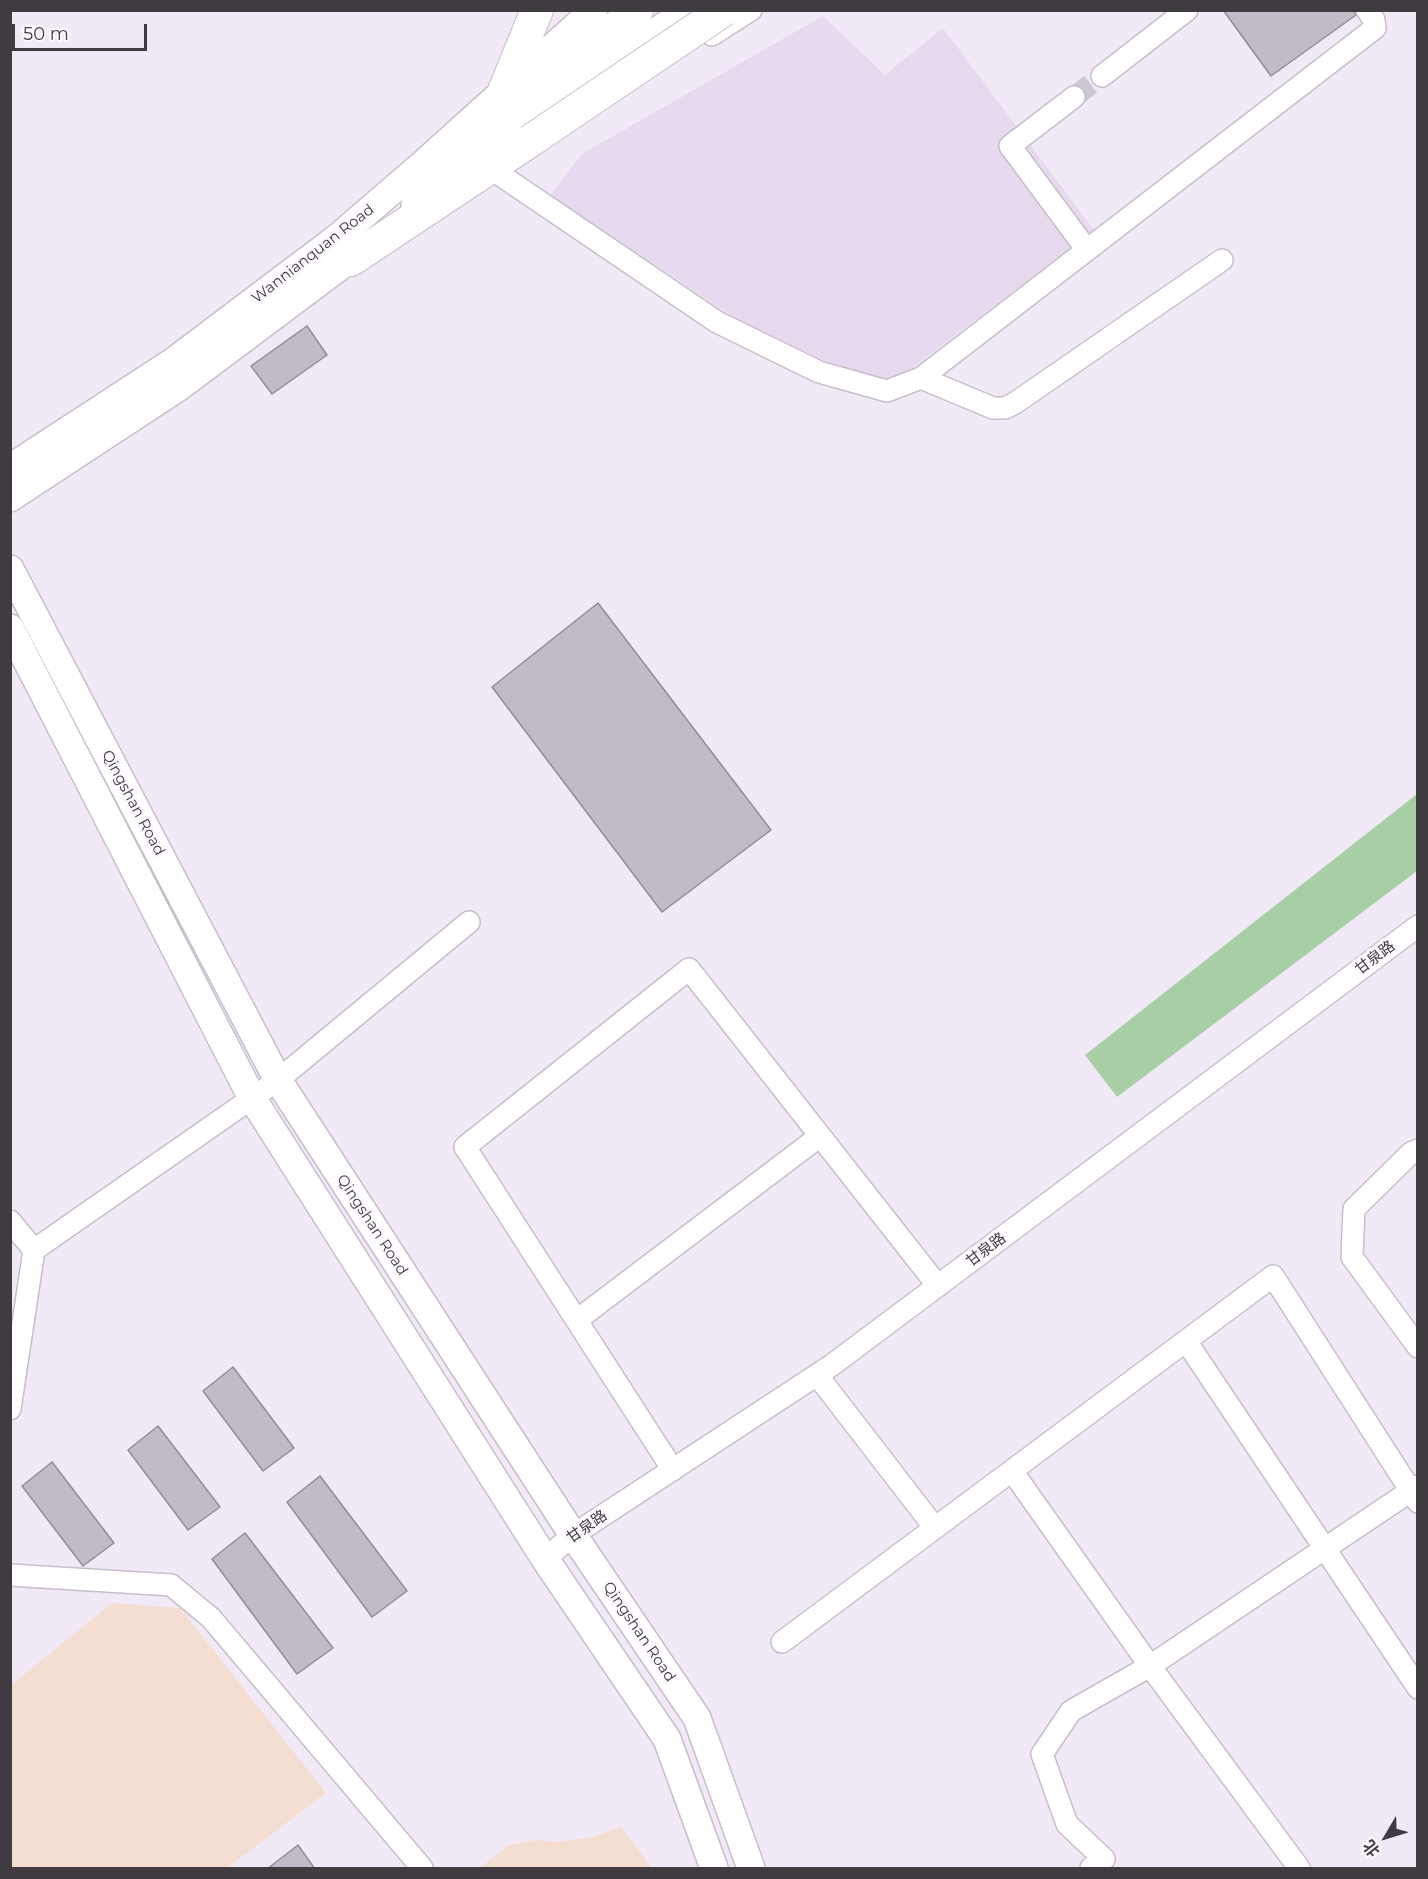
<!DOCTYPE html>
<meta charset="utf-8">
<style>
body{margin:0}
#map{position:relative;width:1428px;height:1879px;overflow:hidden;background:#f2e9f7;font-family:Montserrat,"Noto Sans SC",sans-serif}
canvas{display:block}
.frame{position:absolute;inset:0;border:12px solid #3f3b41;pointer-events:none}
.north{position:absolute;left:1356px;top:1807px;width:60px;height:60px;-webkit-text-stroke:4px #fcf8fe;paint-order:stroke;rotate:232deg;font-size:16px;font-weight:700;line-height:24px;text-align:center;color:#3f3b41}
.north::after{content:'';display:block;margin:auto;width:21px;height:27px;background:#3f3b41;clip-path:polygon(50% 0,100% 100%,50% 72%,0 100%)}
.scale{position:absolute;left:12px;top:24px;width:135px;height:27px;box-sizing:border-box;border:3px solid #3f3b41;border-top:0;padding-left:8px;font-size:18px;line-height:21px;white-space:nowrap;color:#3f3b41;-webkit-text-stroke:4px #fcf8fe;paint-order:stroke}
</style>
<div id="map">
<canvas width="1428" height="1879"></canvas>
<div class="frame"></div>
<div class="north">北</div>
<div class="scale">50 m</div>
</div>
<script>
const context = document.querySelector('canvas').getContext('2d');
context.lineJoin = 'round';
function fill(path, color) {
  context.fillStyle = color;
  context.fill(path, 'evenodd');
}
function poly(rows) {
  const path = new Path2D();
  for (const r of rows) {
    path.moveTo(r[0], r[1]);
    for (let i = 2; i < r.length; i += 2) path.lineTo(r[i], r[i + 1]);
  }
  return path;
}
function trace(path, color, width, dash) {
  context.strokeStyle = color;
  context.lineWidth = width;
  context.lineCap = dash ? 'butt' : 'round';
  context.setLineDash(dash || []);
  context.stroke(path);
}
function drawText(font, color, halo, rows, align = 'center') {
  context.font = font + ' Montserrat,"Noto Sans SC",sans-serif';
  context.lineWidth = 6;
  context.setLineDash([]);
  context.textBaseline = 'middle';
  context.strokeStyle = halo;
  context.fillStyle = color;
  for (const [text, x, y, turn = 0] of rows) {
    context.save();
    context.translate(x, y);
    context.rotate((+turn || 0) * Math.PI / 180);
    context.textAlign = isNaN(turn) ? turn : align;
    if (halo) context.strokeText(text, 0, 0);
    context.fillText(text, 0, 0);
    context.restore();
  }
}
fill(poly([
 [823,16,885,75,943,28,1094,230,904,374,884,380,852,374,737,319,550,196,582,154]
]), '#e7daef');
fill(poly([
 [112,1603,180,1608,326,1793,227,1868,11,1868,11,1685],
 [621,1827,652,1868,480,1868,509,1845,535,1840,558,1842,592,1837]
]), '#f4ded1');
fill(poly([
 [1417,794,1417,871,1117,1097,1085,1055]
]), '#a7cea5');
const building = poly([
 [1223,10,1354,10,1356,15,1271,76,1223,10],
 [307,326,327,355,272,394,251,366,307,326],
 [598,603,771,830,662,912,492,687,598,603],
 [233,1367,294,1448,263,1471,203,1391,233,1367],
 [158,1426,220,1507,188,1530,128,1450,158,1426],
 [52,1462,114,1543,83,1566,22,1486,52,1462],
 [320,1476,407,1591,372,1617,287,1502,320,1476],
 [245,1533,333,1648,297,1674,212,1559,245,1533],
 [298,1845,315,1869,267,1869,298,1845]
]);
fill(building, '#c3bac8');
trace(building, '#938b98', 1.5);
trace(poly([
 [1074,97,1102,76]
]), '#cec6d3', 21, [21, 10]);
const minor = poly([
 [712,35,751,10],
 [1102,76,1187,10],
 [1074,97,1010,146,1087,250],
 [490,168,717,322,819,372,887,391,921,378,1375,28,1374,20,1367,10],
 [921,378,993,408,1005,408,1015,403,1222,260],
 [1418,1150,1411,1153,1354,1209,1352,1257,1418,1347],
 [10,1221,34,1250,10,1409],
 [34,1250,278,1080,469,922],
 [577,1320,820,1136],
 [1186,1341,1418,1688],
 [817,1375,935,1528],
 [673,1470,465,1147,689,969,938,1286],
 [1012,1471,1150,1666,1299,1868],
 [545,1559,573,1535,832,1365,1418,926],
 [10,1575,171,1585,211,1618,422,1868],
 [782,1642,1273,1276,1418,1502],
 [1091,1868,1104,1859,1067,1824,1042,1754,1071,1711,1150,1666,1418,1486]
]);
const major = poly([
 [522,122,688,10],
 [415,204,470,157,487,145],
 [10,468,174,361,337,238,423,164,594,10],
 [10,498,179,387,366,247],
 [10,569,278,1080,573,1535,697,1718,751,1868],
 [10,628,252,1098,545,1559,667,1739,714,1868]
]);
const highway = poly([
 [504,91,537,10],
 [470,157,511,115,637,10],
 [351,260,530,141]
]);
trace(minor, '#c7becc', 24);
trace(major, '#c7becc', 30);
trace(highway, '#c7becc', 34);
trace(minor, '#fff', 21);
trace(major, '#fff', 27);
trace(highway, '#fff', 32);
const highwayBridge = poly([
 [530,141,724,10]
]);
trace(highwayBridge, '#c7becc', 34, []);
trace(highwayBridge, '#fff', 32);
drawText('15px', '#3f3b41', '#fcf8fe', [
 ["Wannianquan Road",313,254,-38],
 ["Qingshan Road",133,803,62],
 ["甘泉路",1375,958,-37],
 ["Qingshan Road",372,1225,57],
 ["甘泉路",986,1250,-37],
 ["甘泉路",587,1527,-35],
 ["Qingshan Road",639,1632,56]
]);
</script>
